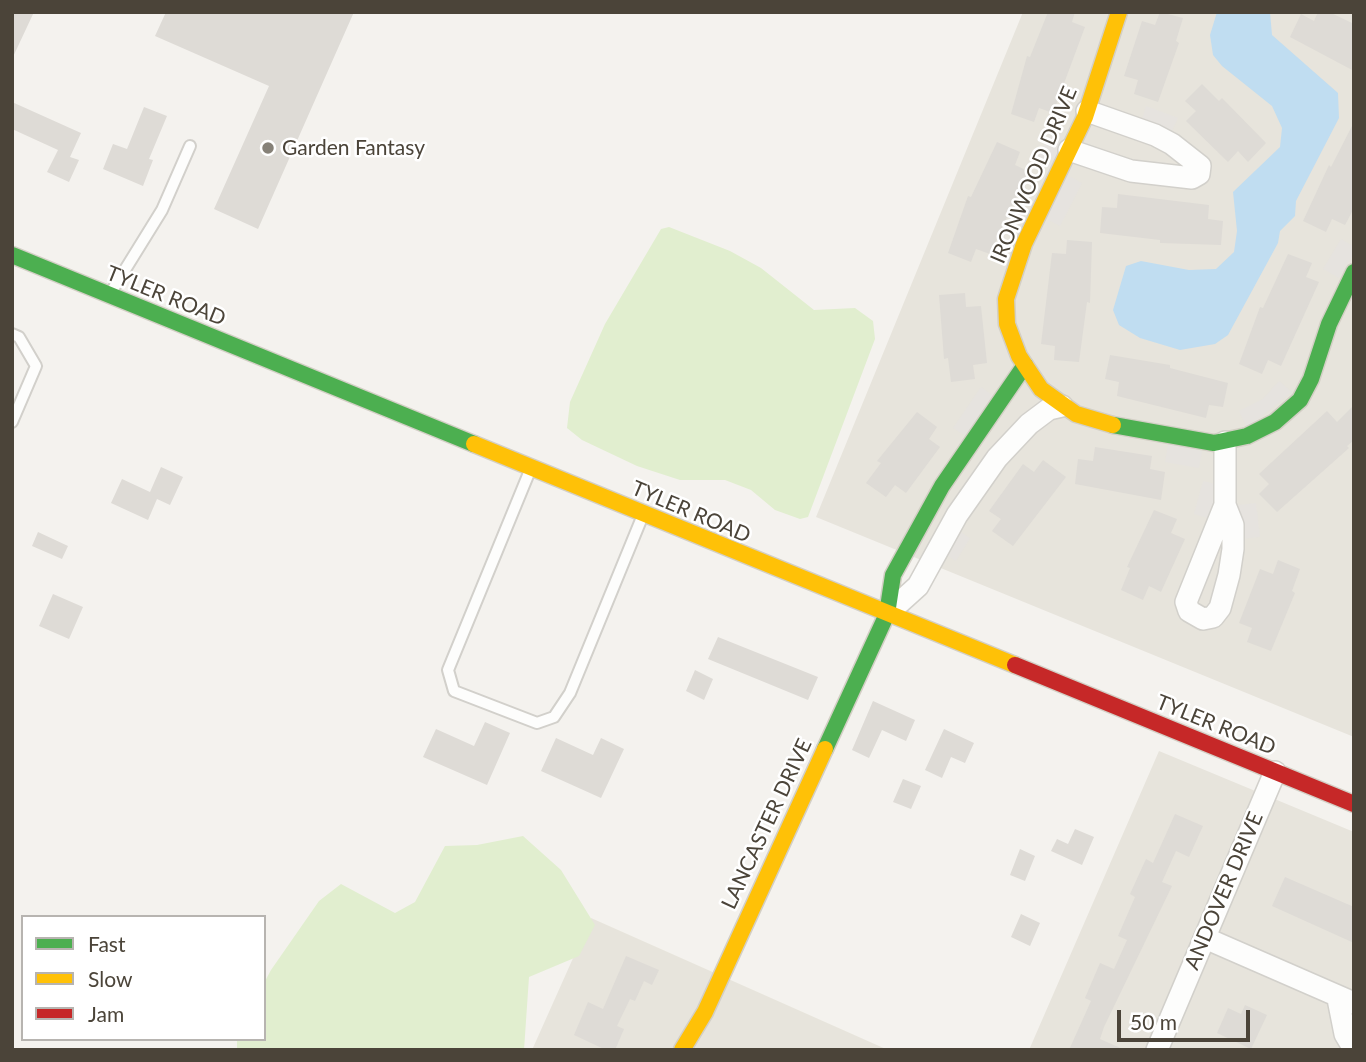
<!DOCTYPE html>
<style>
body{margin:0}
#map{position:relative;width:1366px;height:1062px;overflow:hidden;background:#f4f2ee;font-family:Lato,sans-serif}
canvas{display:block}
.frame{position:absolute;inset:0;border:14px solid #4b4439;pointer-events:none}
.legend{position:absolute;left:21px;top:915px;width:245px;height:126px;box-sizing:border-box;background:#fff;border:2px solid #b7b4b0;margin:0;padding:9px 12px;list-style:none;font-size:21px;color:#4b4439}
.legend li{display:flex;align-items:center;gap:14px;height:35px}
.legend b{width:35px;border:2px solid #b7b4b0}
.scale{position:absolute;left:1117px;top:1010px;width:133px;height:32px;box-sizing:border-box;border:4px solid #4b4439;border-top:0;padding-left:9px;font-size:21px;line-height:24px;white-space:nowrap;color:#4b4439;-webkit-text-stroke:5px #fff;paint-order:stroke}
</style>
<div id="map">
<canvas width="1366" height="1062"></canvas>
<div class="frame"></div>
<ul class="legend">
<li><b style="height:9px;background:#4caf50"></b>Fast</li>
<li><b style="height:9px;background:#ffc107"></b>Slow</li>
<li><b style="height:9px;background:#c62828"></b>Jam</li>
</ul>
<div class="scale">50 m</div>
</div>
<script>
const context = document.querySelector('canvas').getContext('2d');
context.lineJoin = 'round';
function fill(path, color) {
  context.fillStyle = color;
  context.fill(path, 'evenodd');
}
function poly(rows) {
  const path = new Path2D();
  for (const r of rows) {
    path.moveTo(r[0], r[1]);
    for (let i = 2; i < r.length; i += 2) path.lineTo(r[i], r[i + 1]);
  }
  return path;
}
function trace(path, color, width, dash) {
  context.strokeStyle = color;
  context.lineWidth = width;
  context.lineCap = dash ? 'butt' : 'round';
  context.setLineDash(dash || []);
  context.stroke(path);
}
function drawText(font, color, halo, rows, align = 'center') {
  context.font = font + ' Lato,sans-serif';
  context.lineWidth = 5;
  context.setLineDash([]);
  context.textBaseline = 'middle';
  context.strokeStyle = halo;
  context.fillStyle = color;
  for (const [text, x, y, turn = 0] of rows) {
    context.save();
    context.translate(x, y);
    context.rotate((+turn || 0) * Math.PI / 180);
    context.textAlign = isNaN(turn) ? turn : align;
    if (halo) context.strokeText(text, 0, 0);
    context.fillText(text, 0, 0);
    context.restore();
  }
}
fill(poly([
 [1023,12,1354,12,1354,737,816,517],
 [1159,751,1354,832,1354,1050,1029,1050],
 [591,918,888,1050,532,1050]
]), '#e7e4dc');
fill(poly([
 [669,227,730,251,761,268,814,310,855,308,873,321,875,339,808,517,800,519,775,510,751,490,725,480,680,480,637,466,582,440,567,428,570,402,605,324,661,229],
 [523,836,561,870,595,925,579,956,529,977,524,1050,237,1050,237,1039,264,1039,264,983,271,970,319,901,341,884,395,913,415,902,445,846,477,845]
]), '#e1eecf');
fill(poly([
 [1146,106,1178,118,1170,135,1141,123],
 [1051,131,1067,138,1051,169,1036,160],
 [1067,175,1082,183,1060,226,1045,218],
 [1341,239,1354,247,1354,253,1339,278,1323,269],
 [1279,381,1292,392,1247,428,1239,411,1263,399],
 [981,387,995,397,967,437,953,428],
 [1168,444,1202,451,1199,468,1165,462],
 [1203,481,1220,485,1211,519,1194,514],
 [1256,503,1260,537,1242,539,1238,505],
 [956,529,970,538,956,561,942,552]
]), '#e6e3df');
fill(poly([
 [1217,12,1270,12,1272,35,1338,93,1339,118,1296,201,1295,216,1280,231,1278,243,1228,335,1215,344,1180,350,1140,338,1119,325,1113,310,1126,266,1141,261,1189,270,1216,269,1234,252,1237,231,1233,192,1280,147,1282,128,1272,106,1222,66,1213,55,1210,35]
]), '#c0ddf1');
fill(poly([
 [12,12,34,12,12,59],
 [166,12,354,12,258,229,214,209,269,86,155,36],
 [1048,12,1075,12,1072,22,1085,27,1053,113,1039,108,1034,122,1011,114,1027,56,1030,57],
 [1160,12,1183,18,1176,41,1179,43,1158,102,1134,94,1138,80,1124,76,1142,21,1155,25],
 [1318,12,1329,12,1354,24,1354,71,1290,37,1301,14,1314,21],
 [1202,84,1219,101,1222,98,1266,143,1248,162,1238,151,1228,162,1186,121,1196,111,1185,101],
 [12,102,81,133,70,157,79,160,69,182,47,172,58,150,12,129],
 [144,107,167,116,149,159,153,160,143,186,103,169,113,144,127,149],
 [1354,122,1354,208,1345,225,1332,219,1326,232,1303,221,1329,165,1331,167],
 [997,142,1020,152,1015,165,1028,171,990,254,976,249,971,262,948,253,968,196,971,197],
 [1118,194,1209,205,1208,219,1223,221,1221,245,1160,243,1160,240,1100,233,1102,207,1117,208],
 [1067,240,1092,242,1090,303,1087,302,1079,362,1054,360,1055,346,1041,344,1052,253,1066,254],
 [1288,254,1312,263,1306,277,1319,282,1281,366,1268,360,1262,374,1239,364,1260,307,1263,308],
 [965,293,966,307,981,306,987,363,973,365,975,379,951,382,948,358,944,359,939,295],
 [1110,355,1170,365,1170,368,1228,383,1223,407,1209,405,1206,418,1117,396,1119,382,1105,379],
 [1354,405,1354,440,1347,446,1349,448,1277,512,1259,494,1269,484,1259,474,1327,411,1337,422],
 [917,412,937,427,929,439,940,447,906,493,895,485,886,497,866,483,881,463,877,461],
 [1095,447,1152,456,1150,469,1165,472,1161,500,1075,484,1078,459,1093,461],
 [1043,460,1066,477,1013,546,992,531,1001,519,989,511,1023,464,1034,472],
 [161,467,183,477,170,505,157,499,148,520,111,503,122,479,150,492],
 [1154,510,1177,519,1171,533,1185,539,1161,592,1149,586,1143,600,1121,590,1130,568,1127,567],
 [38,532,68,546,62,559,32,546],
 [1278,560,1300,569,1292,591,1295,593,1271,651,1247,642,1252,628,1239,623,1260,569,1273,574],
 [53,594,83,607,69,639,39,626],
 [718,637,818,677,808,700,708,659],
 [695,670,713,679,704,700,686,691],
 [873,701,915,720,906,741,882,730,869,758,852,750],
 [485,722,510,733,487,785,423,757,436,729,474,746],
 [944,729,974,743,965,763,951,757,942,778,925,770],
 [556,738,593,755,601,738,624,749,601,798,541,771],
 [903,779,921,786,911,809,893,802],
 [1175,814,1203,826,1189,857,1176,851,1162,882,1172,886,1104,1027,1100,1039,1125,1050,1069,1050,1091,1001,1085,998,1100,963,1114,969,1127,940,1118,936,1135,897,1130,894,1146,859,1153,863],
 [1075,829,1094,837,1082,865,1051,851,1057,839,1068,844],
 [1020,849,1035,856,1025,881,1010,875],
 [1285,877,1354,907,1354,943,1272,906],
 [1021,914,1040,923,1030,946,1011,937],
 [626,956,659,970,652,985,644,981,635,1001,630,999,617,1026,624,1029,615,1050,606,1050,574,1035,588,1002,603,1009],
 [1245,1005,1267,1015,1251,1049,1217,1033,1228,1008,1241,1014]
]), '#dedbd6');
const lane = poly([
 [110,294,162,210,190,146],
 [12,334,19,337,36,366,12,422],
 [531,468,448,670,454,691,537,723,554,717,570,693,643,515]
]);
const street = poly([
 [1069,150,1131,171,1192,178,1199,174,1200,166,1172,144,1155,135,1087,111],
 [1225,442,1225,505,1186,602,1189,611,1203,619,1213,617,1220,608,1229,575,1233,549,1233,525,1225,505],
 [887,614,918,586,957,515,997,458,1029,424,1049,409,1062,406],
 [1205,938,1354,1003],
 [1338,999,1345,1034,1354,1049],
 [1157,1050,1275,772]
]);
const fast = poly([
 [12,255,474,444],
 [1113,425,1214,443,1247,436,1275,422,1300,400,1311,379,1329,324,1354,272],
 [825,749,887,614,893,575,942,486,1025,365]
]);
const slow = poly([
 [1113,425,1076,414,1041,389,1019,356,1007,324,1006,299,1024,244,1085,117,1119,12],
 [474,444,1015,665],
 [682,1050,705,1012,825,749]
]);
const jam = poly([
 [1015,665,1354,804]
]);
trace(lane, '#d2d0cb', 14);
trace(street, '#d2d0cb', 24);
trace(fast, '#d3cfc5', 19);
trace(slow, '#d3cfc5', 19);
trace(jam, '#d3cfc5', 19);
trace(lane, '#fdfdfc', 10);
trace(street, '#fdfdfc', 21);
trace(fast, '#4caf50', 16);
trace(slow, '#ffc107', 16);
trace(jam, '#c62828', 16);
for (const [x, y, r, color] of [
 [268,148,7,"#868178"]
]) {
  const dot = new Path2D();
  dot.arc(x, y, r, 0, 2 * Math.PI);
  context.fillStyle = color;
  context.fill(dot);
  trace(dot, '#fff', 2.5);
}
drawText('21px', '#4b4439', '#fff', [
 ["Garden Fantasy",282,148]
], 'left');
drawText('21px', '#4b4439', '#fff', [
 ["IRONWOOD DRIVE",1034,175,-67],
 ["TYLER ROAD",166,296,22],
 ["TYLER ROAD",691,512,23],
 ["TYLER ROAD",1216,725,22],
 ["LANCASTER DRIVE",767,824,-65],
 ["ANDOVER DRIVE",1224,891,-67]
]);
</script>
